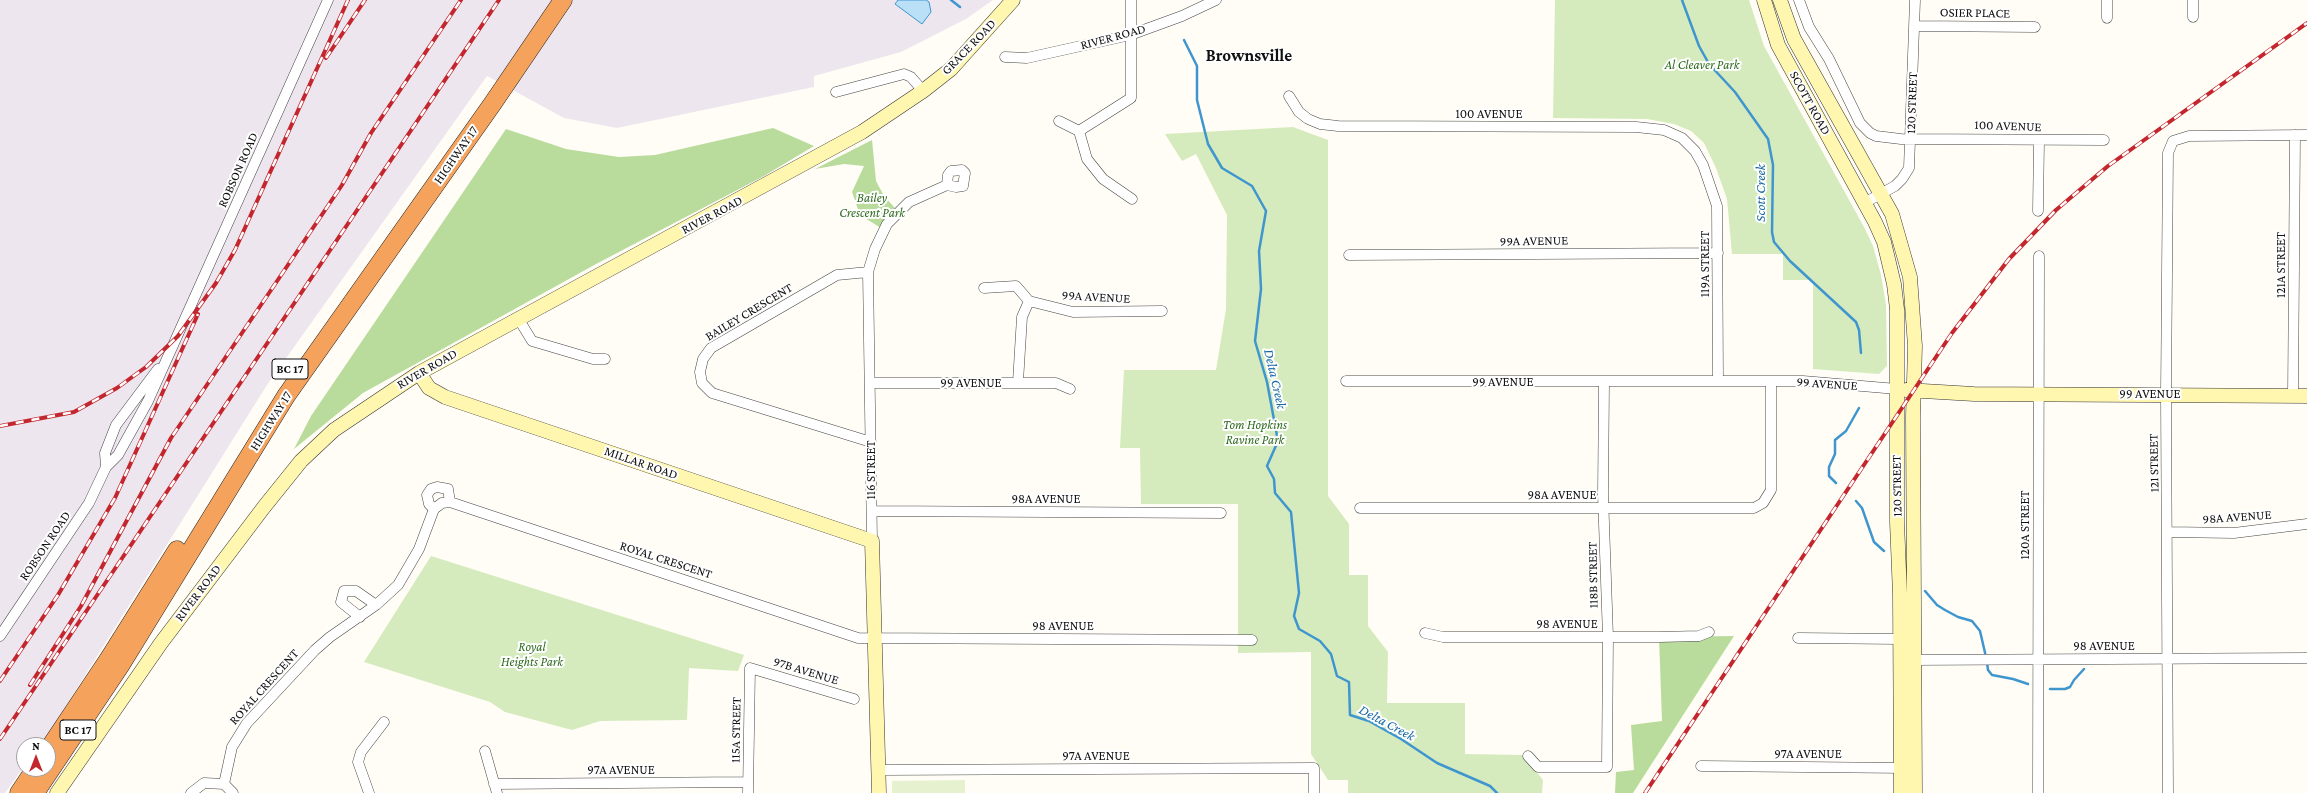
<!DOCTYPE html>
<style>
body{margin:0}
#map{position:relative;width:2307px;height:793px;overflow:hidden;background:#fffdf5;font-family:"Crimson Pro",serif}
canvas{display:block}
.north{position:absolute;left:16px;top:737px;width:40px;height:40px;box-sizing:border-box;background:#fff;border:1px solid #a0a0a0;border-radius:50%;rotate:0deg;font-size:11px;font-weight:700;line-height:16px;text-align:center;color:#111}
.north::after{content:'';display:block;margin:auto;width:14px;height:18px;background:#c4262e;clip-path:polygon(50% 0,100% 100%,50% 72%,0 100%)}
</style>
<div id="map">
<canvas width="2307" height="793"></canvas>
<div class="north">N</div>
</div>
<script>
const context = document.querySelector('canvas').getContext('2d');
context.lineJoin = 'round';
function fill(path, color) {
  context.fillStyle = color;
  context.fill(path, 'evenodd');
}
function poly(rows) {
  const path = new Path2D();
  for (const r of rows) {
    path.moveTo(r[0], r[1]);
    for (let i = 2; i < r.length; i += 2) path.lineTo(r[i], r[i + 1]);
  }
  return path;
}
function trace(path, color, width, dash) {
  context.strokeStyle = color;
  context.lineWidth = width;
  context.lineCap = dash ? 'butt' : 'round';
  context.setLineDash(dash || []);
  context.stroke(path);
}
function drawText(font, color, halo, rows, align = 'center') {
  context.font = font + ' "Crimson Pro",serif';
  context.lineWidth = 4;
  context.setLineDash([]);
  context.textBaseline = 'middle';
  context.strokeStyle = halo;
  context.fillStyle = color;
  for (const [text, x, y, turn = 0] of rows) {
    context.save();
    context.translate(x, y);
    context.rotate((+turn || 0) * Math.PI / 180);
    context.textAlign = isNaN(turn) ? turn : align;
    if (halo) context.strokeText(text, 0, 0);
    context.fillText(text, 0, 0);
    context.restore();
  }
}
fill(poly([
 [0,0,993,0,966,19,901,52,814,76,814,87,617,128,564,118,487,76,267,385,47,736,40,745,24,745,24,767,5,793,0,793]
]), '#eee6ef');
fill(poly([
 [1555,0,1749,0,1764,46,1864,227,1873,246,1881,275,1886,305,1887,366,1879,374,1813,369,1813,280,1783,280,1783,254,1732,254,1727,199,1716,168,1704,143,1691,131,1674,124,1647,119,1553,118],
 [1293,127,1328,140,1328,496,1349,524,1349,575,1368,575,1368,626,1388,652,1387,703,1465,703,1465,754,1523,755,1543,780,1542,793,1348,793,1348,780,1328,780,1311,754,1311,652,1238,653,1238,504,1141,504,1140,448,1120,448,1124,370,1216,370,1226,309,1227,215,1196,154,1182,161,1165,134],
 [431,556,744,655,738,671,689,668,687,720,600,721,572,730,505,712,490,702,364,662]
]), '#d5ebbd');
fill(poly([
 [773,128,814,146,764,176,596,264,363,393,294,449,311,416,506,129,566,149,619,157,655,155],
 [872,140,876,181,884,196,895,208,881,228,860,215,852,192,864,166,844,164,815,169],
 [1734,636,1633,793,1615,793,1616,772,1634,770,1631,725,1662,721,1659,637]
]), '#b9dc9c');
fill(poly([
 [965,780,965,793,892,793,892,781]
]), '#e6f2cf');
const water = poly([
 [898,0,926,0,929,2,931,12,922,24,895,4,898,0]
]);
fill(water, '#b9e0f7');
trace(water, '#3f96cf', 1);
trace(poly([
 [951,0,960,7],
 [1682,0,1699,46,1709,64,1735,92,1768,139,1773,165,1772,232,1774,242,1790,261,1856,322,1859,330,1861,353],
 [1184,40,1197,66,1197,100,1208,144,1222,168,1252,186,1266,211,1259,251,1261,289,1255,341,1267,382,1278,441,1267,466,1274,479,1275,493,1291,512,1299,593,1294,616,1299,629,1320,641,1331,654,1337,676,1349,682,1350,715,1369,721,1401,739,1437,763,1490,786,1497,793],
 [1836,483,1829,476,1829,467,1835,454,1835,440,1846,431,1859,408],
 [1856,501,1862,508,1874,542,1884,551],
 [1925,591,1937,605,1945,610,1958,617,1972,621,1980,631,1986,657],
 [1987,662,1988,670,1992,675,2013,679,2028,684],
 [2050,689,2065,689,2070,687,2074,680,2084,669]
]), '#3f96cf', 2.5);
const street = poly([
 [1131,0,1131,98,1079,131,1087,159,1103,179,1132,199],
 [1799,0,1809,27,1829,59,1860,123,1870,133,1876,136,1901,139,2104,140],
 [2193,17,2193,0],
 [2107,18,2107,0],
 [1915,26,2035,27],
 [1005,57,1027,58,1130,35,1182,16,1216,0],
 [836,92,904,74,911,77,923,91],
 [1289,96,1299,112,1308,119,1320,124,1338,126,1636,127,1664,130,1682,138,1695,151,1703,165,1717,206,1718,381],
 [1059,121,1079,131],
 [1866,202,1895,186,1902,179,1909,168,1915,0],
 [2038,211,2039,140],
 [1349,255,1718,253],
 [868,272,837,275,711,348,703,359,700,372,702,383,712,393,871,442],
 [984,288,1016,286,1029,301,1022,317,1018,382],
 [1029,301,1073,312,1162,311],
 [518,318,532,341,593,359,605,359],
 [1346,381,1803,381,1897,389],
 [871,383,1056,383,1070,389],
 [2293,396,2295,135],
 [106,467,105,453,116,425,158,369],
 [1360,508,1754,508,1763,503,1771,490,1771,381],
 [434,509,429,504,427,495,431,489,437,487,448,489,450,502],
 [872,511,1221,513],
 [2168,532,2234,533,2307,524],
 [872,541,868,272,875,249,887,224,909,202,947,185,956,187,963,186,965,173,962,170,951,171,948,175,947,185],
 [360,617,341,602,344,591,356,591,376,605],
 [1425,633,1443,637,1659,637,1699,636,1709,632],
 [0,636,89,503,106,467,118,455,148,401,328,0],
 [1798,638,1900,639],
 [1908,660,2307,658],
 [485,751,497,793],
 [1528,756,1538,767,1607,767,1608,637,1603,495,1604,383],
 [1701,766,1906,768],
 [879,770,1314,768,1314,793],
 [224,784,233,793],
 [494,784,748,782],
 [191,793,204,783,224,784,232,747,247,723,315,650,330,637,376,605,398,585,419,549,434,509,442,503,450,502,858,638,1252,640],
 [369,793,358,762,361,752,384,722],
 [748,793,750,668,854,699],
 [2038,793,2039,256],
 [2168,793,2166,394,2168,153,2173,141,2189,136,2307,135]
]);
const secondary = poly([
 [1764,0,1778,45,1875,222,1884,242,1894,284,1897,309,1897,522,1900,595,1901,793],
 [1780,0,1794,39,1892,214,1910,277,1915,346,1913,417,1915,793],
 [419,373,429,388,445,397,872,541,879,793],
 [1906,390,1974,394,2307,396],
 [57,793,161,643,264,507,301,461,334,430,419,373,862,132,923,91,951,69,1013,0]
]);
const highway = poly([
 [48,750,108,660,177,550],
 [19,793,35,769],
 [35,793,120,666,286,396,493,103,563,0]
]);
trace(street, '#444', 11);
trace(secondary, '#333', 15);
trace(highway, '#222', 19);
trace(street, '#fff', 10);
trace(secondary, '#fff6b0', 14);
trace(highway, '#f5a25d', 18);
const rail = poly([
 [326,58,365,0],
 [0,426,74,412,117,388,146,367,178,336,216,283,235,250,348,0],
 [0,681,58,595,115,498,198,314],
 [30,685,81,606,171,438,342,185,371,133,461,0],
 [0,739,499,0],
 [1645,793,1952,333,2009,259,2056,210,2108,166,2307,23]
]);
trace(rail, '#c4262e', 4);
trace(rail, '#fff', 2.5, [8]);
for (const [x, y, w] of [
 [290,369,36],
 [78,730,36]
]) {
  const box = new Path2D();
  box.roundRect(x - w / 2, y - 10, w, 20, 3);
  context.fillStyle = '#fff';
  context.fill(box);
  trace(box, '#111', 1);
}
drawText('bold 12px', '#111', null, [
 ["BC 17",290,369],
 ["BC 17",78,730]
]);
drawText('13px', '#111', '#fff', [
 ["OSIER PLACE",1975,13,1],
 ["RIVER ROAD",1113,37,-15],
 ["GRACE ROAD",969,47,-46],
 ["SCOTT ROAD",1810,103,61],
 ["120 STREET",1912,103,-88],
 ["100 AVENUE",1489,114],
 ["100 AVENUE",2008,126,2],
 ["HIGHWAY 17",456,155,-55],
 ["ROBSON ROAD",238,170,-66],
 ["RIVER ROAD",712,215,-28],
 ["99A AVENUE",1534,241,-1],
 ["119A STREET",1705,264,-90],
 ["121A STREET",2281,265,-90],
 ["99A AVENUE",1096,297,3],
 ["BAILEY CRESCENT",749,312,-31],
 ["RIVER ROAD",427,369,-30],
 ["99 AVENUE",1503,382],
 ["99 AVENUE",971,383],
 ["99 AVENUE",1827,384,4],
 ["99 AVENUE",2150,394],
 ["HIGHWAY 17",271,421,-58],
 ["MILLAR ROAD",641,463,19],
 ["121 STREET",2154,463,-91],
 ["116 STREET",871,470,-90],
 ["120 STREET",1897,486,-91],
 ["98A AVENUE",1562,495],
 ["98A AVENUE",1046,499],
 ["98A AVENUE",2237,517,-4],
 ["120A STREET",2025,525,-90],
 ["ROBSON ROAD",45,546,-56],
 ["ROYAL CRESCENT",666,560,18],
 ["118B STREET",1593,575,-91],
 ["RIVER ROAD",198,593,-53],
 ["98 AVENUE",1567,624],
 ["98 AVENUE",1063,626],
 ["98 AVENUE",2104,646],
 ["97B AVENUE",806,671,17],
 ["ROYAL CRESCENT",264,687,-48],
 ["115A STREET",736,730,-89],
 ["97A AVENUE",1808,754],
 ["97A AVENUE",1096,756],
 ["97A AVENUE",621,770]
]);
drawText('italic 13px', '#2f6b1f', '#fff', [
 ["Al Cleaver Park",1702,65],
 ["Bailey",872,198],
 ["Crescent Park",872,213],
 ["Tom Hopkins",1255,425],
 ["Ravine Park",1255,440],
 ["Royal",532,647],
 ["Heights Park",532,662]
]);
drawText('italic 14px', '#1768a6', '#fff', [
 ["Scott Creek",1761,193,-90],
 ["Delta Creek",1275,379,77],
 ["Delta Creek",1387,723,28]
]);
drawText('bold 17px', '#111', '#fff', [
 ["Brownsville",1249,56]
]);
</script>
